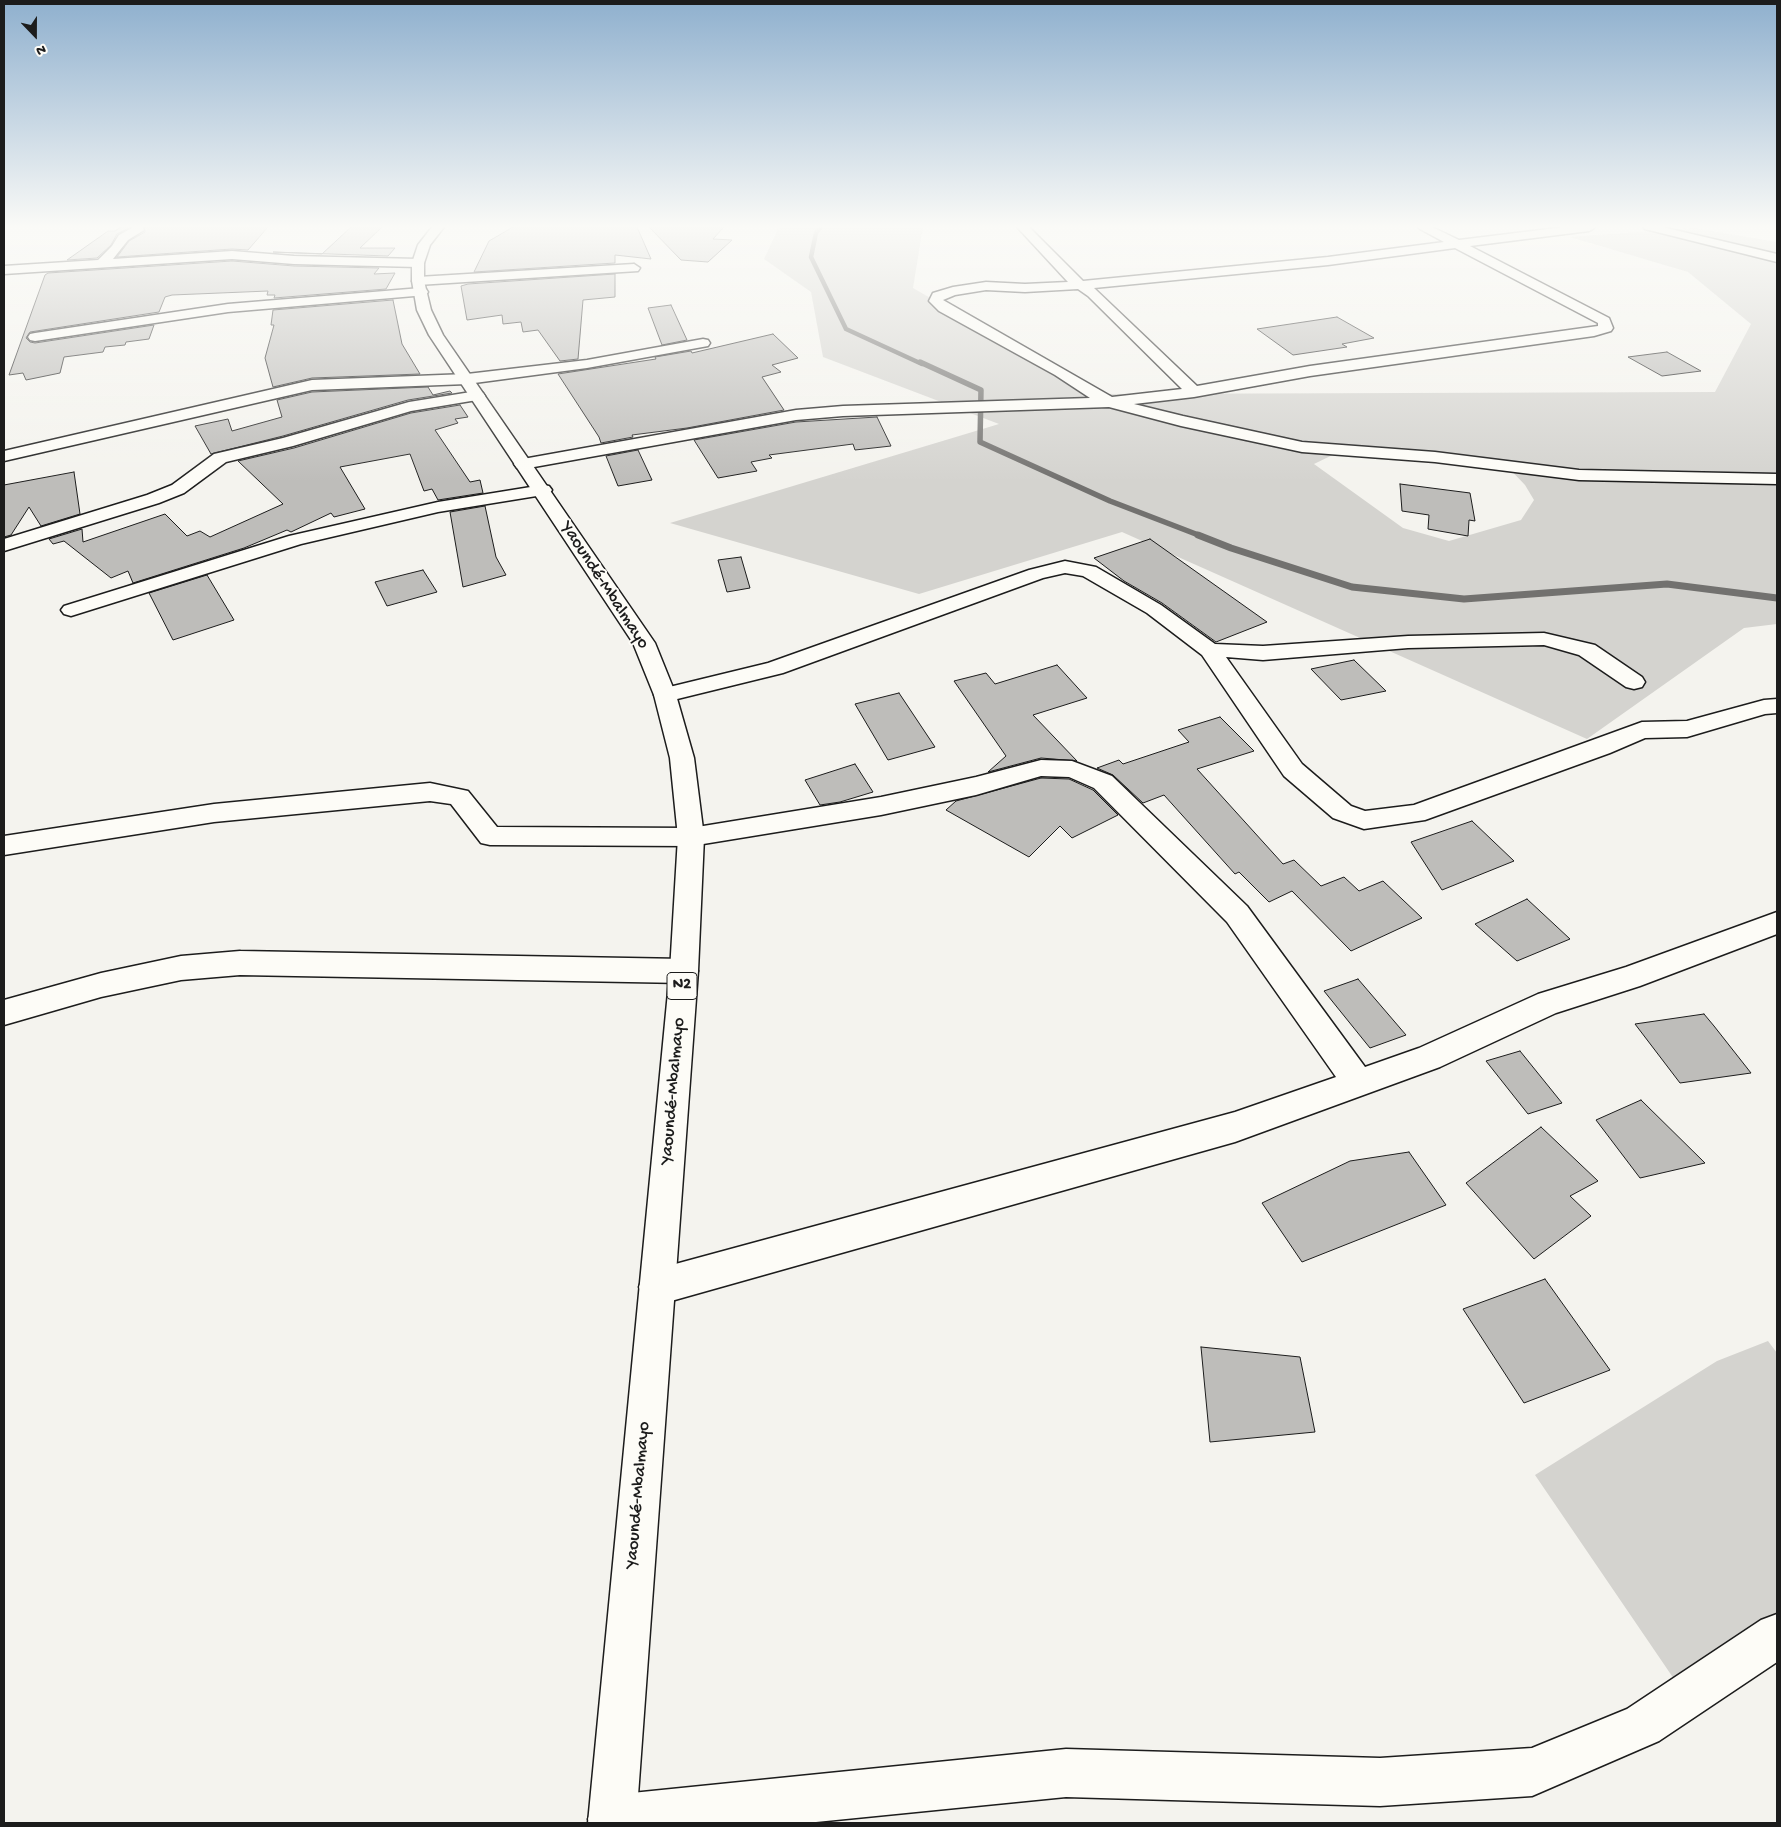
<!DOCTYPE html>
<meta charset="utf-8">
<style>
body{margin:0}
#map{position:relative;width:1781px;height:1827px;overflow:hidden;background:#f4f3ee;font-family:"Gochi Hand",sans-serif}
canvas{display:block}
.frame{position:absolute;inset:0;border:5px solid #1c1c1c;pointer-events:none}
.north{position:absolute;left:10px;top:10px;width:50px;height:50px;-webkit-text-stroke:4px #fdfcf7;paint-order:stroke;rotate:158deg;font-size:14px;font-weight:700;line-height:20px;text-align:center;color:#1c1c1c}
.north::after{content:'';display:block;margin:auto;width:18px;height:22px;background:#1c1c1c;clip-path:polygon(50% 0,100% 100%,50% 72%,0 100%)}
</style>
<div id="map">
<canvas width="1781" height="1827"></canvas>
<div class="frame"></div>
<div class="north">N</div>
</div>
<script>
const context = document.querySelector('canvas').getContext('2d');
context.lineJoin = 'round';
function fill(path, color) {
  context.fillStyle = color;
  context.fill(path, 'evenodd');
}
function poly(rows) {
  const path = new Path2D();
  for (const r of rows) {
    path.moveTo(r[0], r[1]);
    for (let i = 2; i < r.length; i += 2) path.lineTo(r[i], r[i + 1]);
  }
  return path;
}
function trace(path, color, width, dash) {
  context.strokeStyle = color;
  context.lineWidth = width;
  context.lineCap = dash ? 'butt' : 'round';
  context.setLineDash(dash || []);
  context.stroke(path);
}
function drawText(font, color, halo, rows, align = 'center') {
  context.font = font + ' "Gochi Hand",sans-serif';
  context.lineWidth = 4;
  context.setLineDash([]);
  context.textBaseline = 'middle';
  context.strokeStyle = halo;
  context.fillStyle = color;
  for (const [text, x, y, turn = 0] of rows) {
    context.save();
    context.translate(x, y);
    context.rotate((+turn || 0) * Math.PI / 180);
    context.textAlign = isNaN(turn) ? turn : align;
    if (halo) context.strokeText(text, 0, 0);
    context.fillText(text, 0, 0);
    context.restore();
  }
}
fill(poly([
 [779,227,923,227,913,288,1098,394,1715,392,1751,324,1688,272,1570,237,1693,228,1777,242,1777,624,1744,628,1587,739,1122,532,919,594,670,523,999,424,823,357,811,292,764,259],
 [1351,446,1504,463,1525,485,1534,500,1521,520,1449,541,1403,528,1314,464],
 [1768,1341,1777,1353,1777,1612,1674,1679,1535,1475,1717,1361]
]), '#d4d3cf');
trace(poly([
 [821,227,816,233,811,257,846,329,922,364]
]), '#72716f', 4.5);
trace(poly([
 [920,362,981,390,980,442,1110,501,1201,536]
]), '#72716f', 5.5);
trace(poly([
 [1198,535,1231,548,1352,587,1464,599,1667,584,1777,598]
]), '#72716f', 7);
const building = poly([
 [121,227,131,227,117,234,111,245,97,258,67,260,108,231,115,231,121,227],
 [144,227,268,227,248,250,232,249,117,257,129,241,145,232,144,227],
 [351,227,382,227,360,248,395,248,388,256,273,252,322,254,351,227],
 [513,227,637,227,651,259,615,255,615,263,474,272,489,241,513,227],
 [649,227,724,227,713,239,732,240,708,262,681,260,649,227],
 [232,261,294,266,379,268,374,274,395,273,386,289,274,298,275,295,267,295,268,291,172,295,165,297,159,312,30,332,26,338,30,342,35,343,154,325,149,339,126,342,125,345,105,347,103,352,64,357,60,373,26,380,23,373,9,375,45,275,48,273,232,261],
 [615,274,615,297,583,300,578,359,560,361,538,330,523,332,521,322,503,324,502,315,467,320,461,286,468,284,615,274],
 [393,300,402,344,420,374,312,378,273,387,265,358,274,325,271,325,273,310,393,300],
 [671,305,687,340,662,345,648,308,671,305],
 [1337,317,1374,338,1342,344,1347,347,1293,355,1257,329,1337,317],
 [773,334,798,358,772,365,781,372,762,377,784,410,687,428,632,435,633,437,601,443,599,437,558,374,656,359,655,357,691,351,692,353,773,334],
 [1667,352,1701,371,1662,376,1628,357,1667,352],
 [428,387,433,395,450,391,452,393,408,400,283,436,211,454,195,426,228,419,232,431,282,417,277,400,312,392,428,387],
 [460,405,468,417,455,419,458,423,435,430,470,482,480,480,483,493,438,500,432,489,424,491,410,454,340,467,365,509,334,517,331,513,291,532,287,530,244,548,133,583,128,571,111,578,64,541,53,544,49,539,82,529,83,542,165,514,187,536,200,531,210,537,283,504,238,461,294,448,411,413,460,405],
 [877,417,891,446,855,450,853,444,769,455,772,458,751,462,757,471,718,478,694,440,796,422,877,417],
 [638,450,652,480,618,486,606,456,638,450],
 [74,472,80,514,41,526,29,507,11,535,4,537,4,485,74,472],
 [1400,484,1470,493,1475,521,1469,520,1468,536,1428,529,1429,515,1402,511,1400,484],
 [485,506,496,557,506,575,463,587,450,512,485,506],
 [1150,539,1267,622,1216,642,1162,603,1124,581,1094,558,1150,539],
 [741,557,750,588,727,592,718,560,741,557],
 [423,570,437,592,387,606,375,582,423,570],
 [207,575,234,620,173,640,149,593,207,575],
 [1354,660,1386,691,1341,700,1311,669,1354,660],
 [1057,665,1087,698,1033,715,1077,761,1041,758,988,772,1006,756,954,681,986,673,995,684,1057,665],
 [899,693,935,747,888,760,855,704,899,693],
 [1220,717,1254,751,1197,769,1283,864,1294,860,1321,886,1344,877,1359,891,1383,881,1422,918,1351,951,1292,891,1269,902,1239,872,1235,874,1164,795,1143,803,1113,775,1097,768,1119,760,1123,764,1189,742,1178,730,1220,717],
 [855,764,873,792,840,802,820,805,805,780,855,764],
 [1041,778,1069,779,1093,790,1118,815,1072,838,1060,826,1029,857,946,810,956,801,1041,778],
 [1472,821,1514,861,1442,890,1411,842,1472,821],
 [1527,899,1570,939,1517,961,1475,924,1527,899],
 [1358,979,1406,1035,1370,1048,1324,991,1358,979],
 [1704,1014,1714,1026,1751,1073,1680,1083,1635,1024,1704,1014],
 [1520,1051,1562,1103,1528,1114,1486,1061,1520,1051],
 [1641,1100,1705,1163,1640,1178,1596,1120,1641,1100],
 [1541,1127,1598,1181,1570,1196,1591,1216,1534,1259,1466,1183,1541,1127],
 [1409,1152,1446,1205,1302,1262,1262,1203,1350,1161,1409,1152],
 [1545,1279,1610,1370,1524,1403,1463,1309,1545,1279],
 [1201,1347,1300,1357,1315,1432,1210,1442,1201,1347]
]);
fill(building, '#bebdba');
trace(building, '#1c1c1c', 1);
const street = poly([
 [134,227,142,227,144,230,128,240,113,259,232,251,294,256,418,259,424,263,418,267,294,264,232,259,4,274,4,266,98,260,112,246,119,235,134,227],
 [1017,227,1029,227,1083,281,1328,257,1444,242,1420,229,1418,227,1432,227,1459,240,1565,227,1595,227,1593,229,1589,231,1470,246,1609,318,1613,328,1611,331,1594,336,1310,376,1194,397,1134,404,1183,416,1302,442,1435,452,1579,470,1777,474,1777,484,1579,480,1435,462,1302,452,1181,426,1109,407,843,416,796,420,523,469,517,468,514,464,517,460,523,459,796,410,843,406,1090,398,1055,375,939,311,929,301,933,293,953,287,986,282,1025,284,1068,282,1017,227],
 [1455,248,1598,323,1598,326,1310,366,1197,386,1094,288,1328,265,1455,248],
 [1078,289,1088,296,1182,389,1112,397,943,300,955,295,986,290,1025,292,1078,289],
 [1643,227,1662,227,1777,254,1777,262,1645,229,1643,227],
 [634,264,640,268,638,271,418,285,412,281,418,277,634,264],
 [421,288,426,289,428,292,426,295,228,312,35,341,30,340,28,337,30,334,35,333,228,304,421,288],
 [703,339,708,340,710,343,708,346,587,368,467,384,312,390,4,461,4,451,312,380,467,374,587,360,703,339],
 [477,391,483,393,485,396,483,399,411,411,293,446,226,462,184,493,159,503,4,551,4,539,147,495,172,485,214,454,283,438,409,402,477,391],
 [543,485,549,486,552,490,549,494,438,512,301,544,71,616,64,614,61,610,64,606,289,536,438,502,543,485],
 [1065,561,1096,567,1161,605,1215,644,1263,646,1408,636,1544,633,1595,645,1642,677,1645,682,1642,687,1634,689,1626,687,1579,655,1544,645,1408,648,1263,660,1226,657,1302,764,1351,806,1365,811,1414,805,1642,722,1687,721,1764,700,1777,699,1777,713,1765,714,1687,737,1645,738,1610,753,1425,820,1364,829,1333,818,1284,776,1202,655,1147,613,1083,576,1065,573,1043,578,783,673,665,702,657,700,654,695,657,690,768,663,1029,570,1065,561],
 [1041,760,1072,761,1112,776,1247,906,1365,1067,1419,1048,1538,994,1626,967,1777,912,1777,934,1640,986,1556,1013,1440,1067,1235,1142,657,1305,644,1300,639,1287,644,1274,657,1269,1235,1112,1336,1077,1227,922,1094,788,1069,777,1041,776,976,795,881,815,691,846,490,845,481,843,451,804,430,801,214,822,4,855,4,836,214,804,430,783,468,791,497,827,691,828,881,797,976,777,1041,760],
 [240,951,684,959,694,963,698,971,694,979,684,983,240,975,181,980,101,997,4,1025,4,1000,101,973,181,956,240,951],
 [1777,1614,1777,1662,1659,1741,1532,1796,1380,1806,1066,1797,806,1823,590,1823,588,1819,595,1802,612,1795,1066,1749,1380,1758,1532,1748,1627,1709,1761,1620,1777,1614]
]);
const highway = poly([
 [432,227,444,227,430,245,424,263,424,281,431,310,443,335,655,643,676,695,694,758,704,837,698,971,636,1823,588,1823,670,971,678,837,670,758,654,695,633,643,429,335,417,310,412,281,412,263,418,245,432,227]
]);
trace(street, '#1c1c1c', 3);
trace(highway, '#1c1c1c', 3);
fill(street, '#fdfcf7');
fill(highway, '#fdfcf7');
const sky = context.createLinearGradient(0, 0, 0, 482);
sky.addColorStop(0, '#8fb0ce');
sky.addColorStop(0.47, '#fafaf7');
sky.addColorStop(1, '#fafaf700');
context.fillStyle = sky;
context.fillRect(0, 0, 1781, 482);
for (const [x, y, w] of [
 [682,986,30]
]) {
  const box = new Path2D();
  box.roundRect(x - w / 2, y - 13.5, w, 27, 4);
  context.fillStyle = '#fdfcf7';
  context.fill(box);
  trace(box, '#1c1c1c', 1);
}
drawText('bold 16px', '#1c1c1c', null, [
 ["N2",682,986]
]);
drawText('18px', '#1c1c1c', '#fdfcf7', [
 ["Yaoundé-Mbalmayo",604,586,57],
 ["Yaoundé-Mbalmayo",674,1091,-85],
 ["Yaoundé-Mbalmayo",639,1495,-85]
]);
</script>
